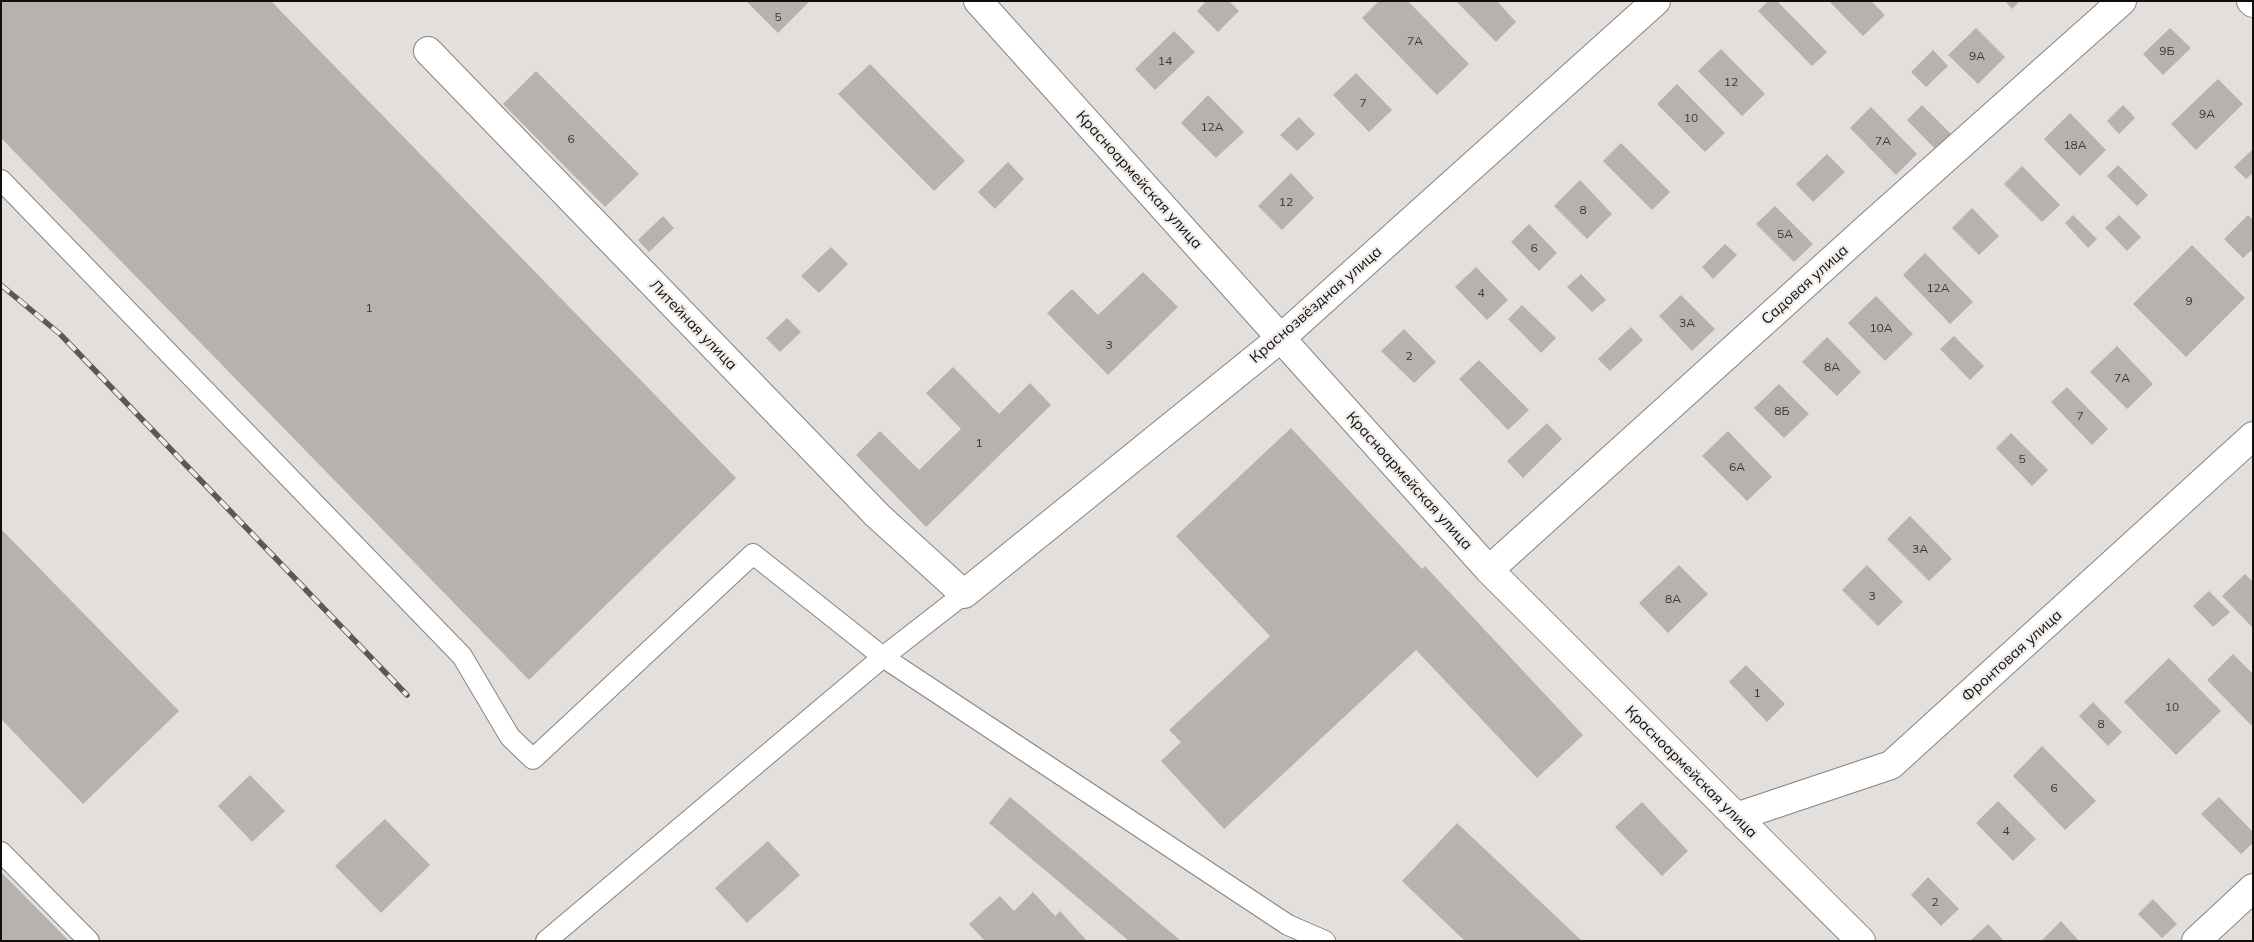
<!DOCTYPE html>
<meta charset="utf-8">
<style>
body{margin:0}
#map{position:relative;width:2254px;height:942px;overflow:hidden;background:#e3dfdc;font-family:Mulish,sans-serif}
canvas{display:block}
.frame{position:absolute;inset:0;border:2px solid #100f0e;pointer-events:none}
</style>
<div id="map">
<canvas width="2254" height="942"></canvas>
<div class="frame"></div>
</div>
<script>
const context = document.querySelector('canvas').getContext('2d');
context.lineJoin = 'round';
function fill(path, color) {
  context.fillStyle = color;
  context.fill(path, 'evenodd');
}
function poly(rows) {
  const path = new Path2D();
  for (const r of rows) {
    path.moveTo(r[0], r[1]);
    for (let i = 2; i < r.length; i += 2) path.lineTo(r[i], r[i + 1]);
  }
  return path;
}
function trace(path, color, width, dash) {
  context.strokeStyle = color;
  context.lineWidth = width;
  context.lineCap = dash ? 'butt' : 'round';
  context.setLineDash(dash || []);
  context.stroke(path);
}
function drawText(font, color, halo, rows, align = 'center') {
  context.font = font + ' Mulish,sans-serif';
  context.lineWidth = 4.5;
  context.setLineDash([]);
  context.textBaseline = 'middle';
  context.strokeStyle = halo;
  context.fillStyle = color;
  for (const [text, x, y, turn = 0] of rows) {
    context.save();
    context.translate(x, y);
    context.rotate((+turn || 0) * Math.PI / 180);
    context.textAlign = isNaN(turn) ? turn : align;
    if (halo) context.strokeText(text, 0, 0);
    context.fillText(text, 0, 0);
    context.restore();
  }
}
fill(poly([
 [1,1,271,1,736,478,529,680,1,138],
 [746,1,810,1,778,33],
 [1206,1,1229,1,1239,11,1218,32,1197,11],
 [1379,1,1408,1,1469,64,1437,95,1362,18],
 [1456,1,1497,1,1516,22,1496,42],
 [1768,1,1777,1,1827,52,1812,66,1758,11],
 [1829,1,1871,1,1885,15,1863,36],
 [2005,1,2020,1,2012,9],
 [1976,28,2005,57,1978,84,1948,55],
 [2170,28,2191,48,2163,75,2143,54],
 [1174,31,1195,52,1155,90,1135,69],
 [1721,49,1765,94,1742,116,1698,71],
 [1933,50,1948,66,1926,87,1911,72],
 [870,64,965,161,934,191,838,94],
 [536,71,639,174,605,207,503,104],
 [1356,73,1392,110,1369,132,1333,95],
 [2218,79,2243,104,2196,150,2171,124],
 [1677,84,1725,133,1705,152,1657,104],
 [1208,95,1244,132,1216,158,1181,123],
 [1922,105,1951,134,1935,149,1907,120],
 [2123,105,2135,118,2119,134,2107,121],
 [1871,107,1917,154,1896,175,1850,128],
 [2070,113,2106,150,2080,176,2044,139],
 [1299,117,1315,134,1297,151,1280,135],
 [1621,143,1670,192,1652,210,1603,161],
 [2253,149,2253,173,2246,179,2234,167],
 [1827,154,1845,172,1813,202,1796,184],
 [1008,162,1024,179,995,209,978,192],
 [2118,165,2148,195,2137,206,2107,176],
 [2022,166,2060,205,2042,222,2004,184],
 [1291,173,1314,198,1282,230,1258,206],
 [1580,180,1612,214,1587,239,1554,206],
 [1775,206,1813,244,1794,262,1756,224],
 [1972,208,1999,236,1979,255,1952,228],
 [2073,215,2097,239,2088,248,2065,223],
 [2119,215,2141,237,2127,251,2105,228],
 [2248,215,2253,220,2253,249,2243,258,2224,239],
 [663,216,674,228,649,252,638,240],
 [1529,224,1557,253,1539,271,1511,242],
 [1725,244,1737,255,1713,279,1702,267],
 [2192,245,2245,298,2186,357,2133,304],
 [831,247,848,264,819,293,801,276],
 [1925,253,1973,302,1950,324,1903,275],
 [1476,267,1508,300,1487,320,1455,287],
 [1143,272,1178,307,1108,375,1047,313,1072,289,1098,315],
 [1581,274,1606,300,1592,312,1567,287],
 [1681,295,1715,329,1692,351,1659,316],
 [1876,296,1913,334,1885,361,1848,323],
 [1522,305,1556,338,1541,353,1508,319],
 [787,318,801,332,780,352,766,338],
 [1631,327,1643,340,1610,371,1598,359],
 [1404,329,1436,362,1414,383,1381,351],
 [1954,336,1984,366,1970,380,1940,349],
 [1827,337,1861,372,1837,396,1802,362],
 [2117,346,2153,384,2127,409,2090,372],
 [1479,360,1529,410,1508,430,1459,379],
 [953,367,999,414,1030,383,1051,405,926,527,856,455,880,431,919,470,961,429,926,393],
 [1779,384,1809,414,1784,438,1754,408],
 [2067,387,2108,429,2092,445,2051,402],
 [1547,423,1562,439,1523,478,1507,461],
 [1291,428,1422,569,1425,566,1583,735,1537,778,1416,650,1224,829,1161,761,1181,742,1169,730,1270,636,1176,536],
 [1728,431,1772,477,1747,501,1702,456],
 [2011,433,2048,470,2032,486,1996,448],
 [1910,516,1952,559,1929,581,1887,539],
 [1,529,179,711,83,804,1,719],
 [1679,565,1708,594,1668,633,1639,603],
 [1867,565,1903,602,1878,626,1842,590],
 [2245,574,2253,582,2253,628,2222,596],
 [2209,591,2230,612,2213,627,2193,606],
 [2233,654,2253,674,2253,722,2251,725,2207,680],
 [2169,658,2221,711,2176,755,2124,702],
 [1746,665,1785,704,1767,722,1729,682],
 [2093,702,2122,732,2108,746,2079,716],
 [2042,746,2096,801,2065,830,2013,776],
 [250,775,285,811,252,842,218,806],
 [1010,797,1181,941,1129,941,989,823],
 [2219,797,2253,832,2253,843,2241,854,2201,814],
 [1998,801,2036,839,2013,861,1976,823],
 [1642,802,1688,851,1662,876,1615,827],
 [385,819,430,865,381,913,335,866],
 [1457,823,1582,941,1465,941,1402,881],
 [768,841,800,875,747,923,715,888],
 [1,872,69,941,1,941],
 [1928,877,1959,909,1941,926,1911,895],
 [1033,892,1055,916,1060,911,1087,941,985,941,969,924,1000,896,1014,911],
 [2153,899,2177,924,2162,938,2138,914],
 [2061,921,2079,941,2041,941],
 [1988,924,2004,941,1970,941]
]), '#b5b2af');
const service = poly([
 [1,180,462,656,510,737,533,759,753,554,883,657,1288,925,1325,941],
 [1,852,89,941],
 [546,941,883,657,964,594]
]);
const minor = poly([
 [978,1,1489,570,1861,941],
 [428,51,878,516,964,594,1281,338,1656,1],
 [1489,570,1873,223,2122,1],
 [1736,817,1891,765,2253,436],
 [2196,941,2253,888]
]);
const tertiary = poly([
 [2251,1,2253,3]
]);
trace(service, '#878381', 22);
trace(minor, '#878381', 30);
trace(tertiary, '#878381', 30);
trace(service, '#fff', 20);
trace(minor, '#fff', 28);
trace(tertiary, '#fff', 28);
const rail = poly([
 [1,285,60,334,407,695]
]);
trace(rail, '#5b5957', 5.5);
trace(rail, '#f0ece9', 4, [11]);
drawText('12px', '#393836', null, [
 ["5",778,17],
 ["7А",1415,41],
 ["9Б",2167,51],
 ["9А",1977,56],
 ["14",1165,61],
 ["12",1731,82],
 ["7",1363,103],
 ["9А",2207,114],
 ["10",1691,118],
 ["12А",1212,127],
 ["6",571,139],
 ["7А",1883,141],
 ["18А",2075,145],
 ["12",1286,202],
 ["8",1583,210],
 ["5А",1785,234],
 ["6",1534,248],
 ["12А",1938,288],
 ["4",1481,293],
 ["9",2189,301],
 ["1",369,308],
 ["3А",1687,323],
 ["10А",1881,328],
 ["3",1109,345],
 ["2",1409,356],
 ["8А",1832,367],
 ["7А",2122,378],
 ["8Б",1782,411],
 ["7",2080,416],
 ["1",979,443],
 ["5",2022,459],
 ["6А",1737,467],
 ["3А",1920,549],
 ["3",1872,596],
 ["8А",1673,599],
 ["1",1757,693],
 ["10",2172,707],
 ["8",2101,724],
 ["6",2054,788],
 ["4",2006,831],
 ["2",1935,902]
]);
drawText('15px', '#100f0e', '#f0ece9', [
 ["Красноармейская улица",1139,180,48],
 ["Садовая улица",1805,285,-42],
 ["Краснозвёздная улица",1316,305,-41],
 ["Литейная улица",693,325,46],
 ["Красноармейская улица",1409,481,48],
 ["Фронтовая улица",2012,656,-42],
 ["Красноармейская улица",1691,772,45]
]);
</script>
